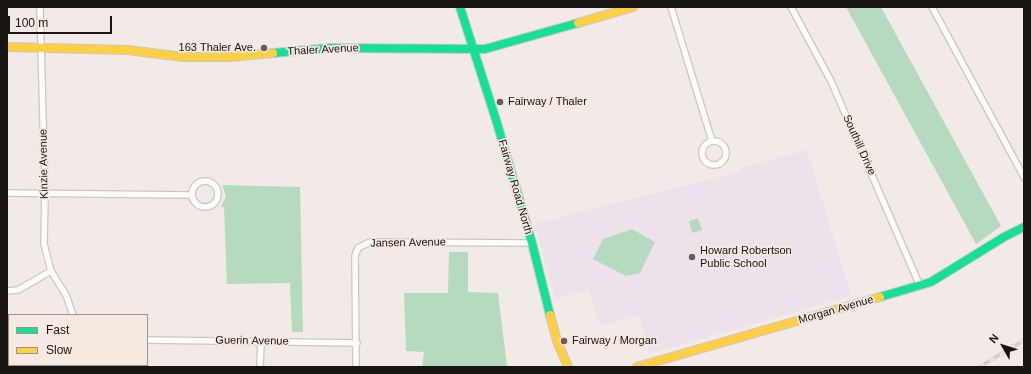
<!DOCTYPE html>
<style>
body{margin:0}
#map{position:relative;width:1031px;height:374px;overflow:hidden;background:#f1eae6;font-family:Arial,sans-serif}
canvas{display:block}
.frame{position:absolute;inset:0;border:8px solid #181411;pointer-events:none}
.legend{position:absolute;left:8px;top:314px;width:140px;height:52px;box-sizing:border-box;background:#f5e9e1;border:1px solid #9d948e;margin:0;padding:5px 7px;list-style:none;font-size:12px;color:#181411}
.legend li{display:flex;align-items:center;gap:8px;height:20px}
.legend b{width:20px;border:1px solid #9d948e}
.north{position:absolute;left:983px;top:326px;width:40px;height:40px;-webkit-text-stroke:3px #f5e9e1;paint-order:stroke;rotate:309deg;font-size:11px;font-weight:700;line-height:16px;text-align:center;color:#181411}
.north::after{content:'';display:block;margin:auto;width:14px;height:18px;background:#181411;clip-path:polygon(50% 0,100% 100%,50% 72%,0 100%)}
.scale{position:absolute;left:8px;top:16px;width:104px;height:18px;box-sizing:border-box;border:2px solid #181411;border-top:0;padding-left:5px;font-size:12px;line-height:14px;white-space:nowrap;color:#181411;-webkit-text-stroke:3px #f5e9e1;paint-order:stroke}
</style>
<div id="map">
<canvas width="1031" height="374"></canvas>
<div class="frame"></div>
<ul class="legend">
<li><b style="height:5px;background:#16e098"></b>Fast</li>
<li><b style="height:5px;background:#ffcf43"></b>Slow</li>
</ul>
<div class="north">N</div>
<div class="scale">100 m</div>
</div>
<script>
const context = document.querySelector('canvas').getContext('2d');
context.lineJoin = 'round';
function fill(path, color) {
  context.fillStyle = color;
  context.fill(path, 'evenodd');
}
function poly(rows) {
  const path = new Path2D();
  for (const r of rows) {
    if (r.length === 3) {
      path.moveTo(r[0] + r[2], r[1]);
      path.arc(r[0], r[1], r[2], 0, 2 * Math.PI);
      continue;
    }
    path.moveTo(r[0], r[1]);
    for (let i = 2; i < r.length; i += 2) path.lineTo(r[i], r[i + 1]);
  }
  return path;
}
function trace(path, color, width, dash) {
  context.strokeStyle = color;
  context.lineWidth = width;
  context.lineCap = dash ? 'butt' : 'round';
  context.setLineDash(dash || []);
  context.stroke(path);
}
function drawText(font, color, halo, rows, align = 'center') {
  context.font = font + ' Arial,sans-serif';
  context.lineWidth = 3.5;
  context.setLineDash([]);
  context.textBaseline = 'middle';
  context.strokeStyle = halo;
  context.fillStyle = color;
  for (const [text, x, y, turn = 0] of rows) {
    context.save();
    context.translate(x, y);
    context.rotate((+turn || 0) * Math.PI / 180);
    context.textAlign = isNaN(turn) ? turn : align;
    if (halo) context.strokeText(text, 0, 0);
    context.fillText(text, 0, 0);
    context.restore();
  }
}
fill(poly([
 [807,150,851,296,649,354,639,316,600,326,588,289,555,299,535,224,738,172,740,168]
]), '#ede2ec');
fill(poly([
 [846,7,881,7,1001,226,976,244],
 [222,185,300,187,303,332,292,332,290,283,227,284,224,207,221,207,226,196],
 [698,218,702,230,692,233,689,221],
 [632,229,655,242,640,273,626,276,593,259,603,239],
 [449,252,468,252,468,292,498,293,507,367,422,367,424,352,406,351,404,293,448,293]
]), '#b6dac0');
const street = poly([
 [40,7,45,194,44,244,51,271,66,295,73,315],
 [671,7,712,141],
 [791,7,831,81,920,286],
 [932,7,1024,177],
 [714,153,12],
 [205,194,13],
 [7,193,192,195],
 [7,291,18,290,51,271],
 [147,340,357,343],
 [75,367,75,365],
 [260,367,261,341],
 [356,367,355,256,358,248,370,242,532,243]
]);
const fast = poly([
 [460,7,497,123,532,243,550,315],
 [273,53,330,48,485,49,578,23],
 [880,297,931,282,1004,237,1024,227]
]);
const slow = poly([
 [578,23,633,7],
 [7,47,128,50,183,57,230,57,273,53],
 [550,315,557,341,568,367],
 [637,367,880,297]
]);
trace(street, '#ccc7c3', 8);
trace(fast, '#ccc7c3', 10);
trace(slow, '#ccc7c3', 10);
trace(street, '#fdfcfb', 5.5);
trace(fast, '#16e098', 8);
trace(slow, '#ffcf43', 8);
const rail = poly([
 [979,367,1024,340]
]);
trace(rail, '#cfcdcc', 3.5);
trace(rail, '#f5e9e1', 2, [6]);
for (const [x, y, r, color] of [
 [264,48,4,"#645f5c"],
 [500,102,4,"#645f5c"],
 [692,257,4,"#645f5c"],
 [564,341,4,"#645f5c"]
]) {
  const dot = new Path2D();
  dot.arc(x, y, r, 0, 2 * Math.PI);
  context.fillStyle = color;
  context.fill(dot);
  trace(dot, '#f5e9e1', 1.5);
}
drawText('11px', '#181411', '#f5e9e1', [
 ["163 Thaler Ave.",256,48,"right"],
 ["Fairway / Thaler",508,102],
 ["Howard Robertson",700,251],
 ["Public School",700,264],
 ["Fairway / Morgan",572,341]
], 'left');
drawText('11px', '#181411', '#f5e9e1', [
 ["Thaler Avenue",323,50,-3],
 ["Southill Drive",859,145,66],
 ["Kinzie Avenue",44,164,-91],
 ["Fairway Road North",515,187,74],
 ["Jansen Avenue",408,243,-1],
 ["Morgan Avenue",836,310,-16],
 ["Guerin Avenue",252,341,1]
]);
</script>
